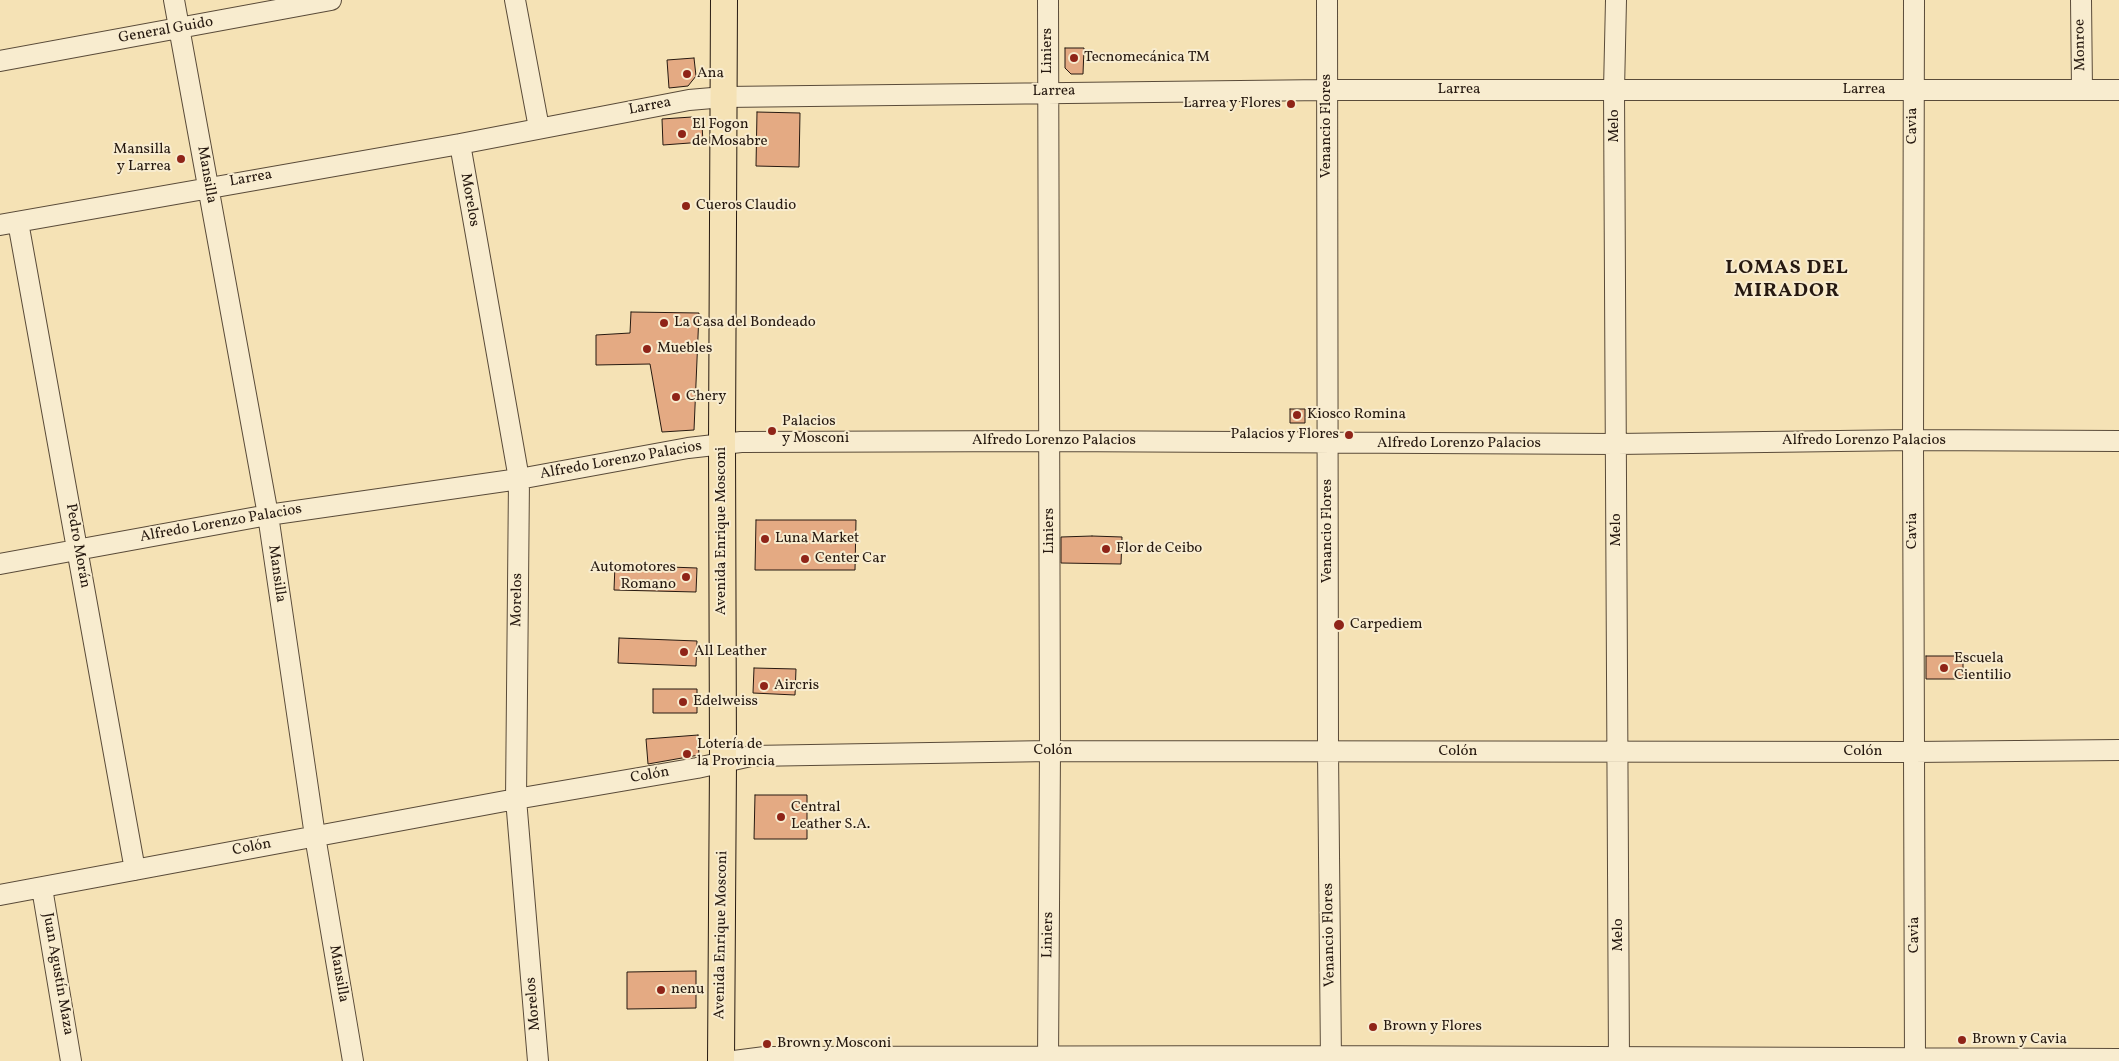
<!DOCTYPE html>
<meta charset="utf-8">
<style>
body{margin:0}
canvas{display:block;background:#f5e2b5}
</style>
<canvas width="2119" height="1061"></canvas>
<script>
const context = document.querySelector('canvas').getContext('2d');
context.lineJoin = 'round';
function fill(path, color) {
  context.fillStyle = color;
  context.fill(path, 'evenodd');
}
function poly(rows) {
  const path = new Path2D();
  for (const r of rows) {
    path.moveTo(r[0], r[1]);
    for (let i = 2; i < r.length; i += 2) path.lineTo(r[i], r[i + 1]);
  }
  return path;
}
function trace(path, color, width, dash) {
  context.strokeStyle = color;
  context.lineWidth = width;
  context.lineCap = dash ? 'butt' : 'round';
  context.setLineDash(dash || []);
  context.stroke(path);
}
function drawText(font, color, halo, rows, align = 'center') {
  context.font = font + ' Vollkorn,serif';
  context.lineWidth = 4;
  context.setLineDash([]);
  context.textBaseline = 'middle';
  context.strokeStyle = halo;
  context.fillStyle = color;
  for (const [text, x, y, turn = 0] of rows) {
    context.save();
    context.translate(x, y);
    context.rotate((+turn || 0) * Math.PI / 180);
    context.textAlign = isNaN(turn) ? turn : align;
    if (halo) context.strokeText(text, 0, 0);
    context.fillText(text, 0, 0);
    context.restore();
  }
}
const building = poly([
 [1065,48,1084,48,1083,74,1071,74,1065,68,1065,48],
 [694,58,696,76,688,86,669,88,667,60,694,58],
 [757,112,800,113,799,167,756,166,757,112],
 [692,117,702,125,703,142,663,145,662,119,692,117],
 [631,312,699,313,694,430,662,432,650,364,596,365,596,335,630,333,631,312],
 [1290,409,1305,409,1305,423,1290,423,1290,409],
 [756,520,856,520,855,570,755,570,756,520],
 [1092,536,1122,537,1121,564,1061,563,1061,537,1092,536],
 [615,565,697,568,696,592,614,590,615,565],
 [619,638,697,641,696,666,618,663,619,638],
 [1926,656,1963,656,1963,679,1926,679,1926,656],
 [754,668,796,669,795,695,753,693,754,668],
 [653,689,697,689,697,713,653,713,653,689],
 [698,735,699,755,648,764,646,739,698,735],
 [755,795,807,795,807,839,754,839,755,795],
 [696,971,696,1008,627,1009,627,972,696,971]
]);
fill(building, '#e4aa83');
trace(building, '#261910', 1);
const minor = poly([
 [174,0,268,515,315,836,353,1061],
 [515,0,539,128],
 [1327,0,1328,751,1331,1061],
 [1616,0,1614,90,1619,1061],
 [1914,0,1913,440,1915,1061],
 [2081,0,2082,89],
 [0,61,331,0],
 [460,144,519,479,516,799,538,1061],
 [18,222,135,870],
 [0,225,460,144,689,100,724,97,1326,90,2119,90],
 [0,564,268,515,519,479,688,448,741,442,1050,441,1617,444,1913,440,2119,441],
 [42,888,71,1061],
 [0,895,516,799,697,768,751,756,1050,751,1914,752,2119,750],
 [734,1061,765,1057,1331,1056,2119,1059],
 [1048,1061,1050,751,1048,0]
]);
const major = poly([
 [721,1061,723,762,722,443,724,0]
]);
trace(minor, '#5a4b39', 22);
trace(major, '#261910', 28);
trace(minor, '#f8eccf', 20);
trace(major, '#f5e2b5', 26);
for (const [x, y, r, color] of [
 [1074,58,5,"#8f2418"],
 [687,74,5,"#8f2418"],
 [1291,104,5,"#8f2418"],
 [682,134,5,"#8f2418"],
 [181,159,5,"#8f2418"],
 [686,206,5,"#8f2418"],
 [664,323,5,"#8f2418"],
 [647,349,5,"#8f2418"],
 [676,397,5,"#8f2418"],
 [1297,415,5,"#8f2418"],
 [772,431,5,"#8f2418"],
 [1349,435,5,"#8f2418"],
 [765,539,5,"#8f2418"],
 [1106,549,5,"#8f2418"],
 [805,559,5,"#8f2418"],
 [686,577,5,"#8f2418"],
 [1339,625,6,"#8f2418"],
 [684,652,5,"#8f2418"],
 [1944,668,5,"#8f2418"],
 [764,686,5,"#8f2418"],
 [683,702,5,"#8f2418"],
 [687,754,5,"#8f2418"],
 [781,817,5,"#8f2418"],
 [661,990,5,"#8f2418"],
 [1373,1027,5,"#8f2418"],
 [1962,1040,5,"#8f2418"],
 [767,1044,5,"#8f2418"]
]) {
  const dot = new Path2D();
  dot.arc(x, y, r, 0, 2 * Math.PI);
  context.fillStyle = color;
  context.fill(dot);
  trace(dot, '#f8eccf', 2);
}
drawText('15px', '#261910', '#f8eccf', [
 ["General Guido",166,31,-10],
 ["Monroe",2081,45,-91],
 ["Liniers",1048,51,-90],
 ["Larrea",1459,90],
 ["Larrea",1864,90],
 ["Larrea",1054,92,-1],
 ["Larrea",650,107,-11],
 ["Venancio Flores",1327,126,-90],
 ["Melo",1615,126,-90],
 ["Cavia",1913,126,-90],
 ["Mansilla",206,175,80],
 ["Larrea",251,179,-10],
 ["Morelos",469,200,80],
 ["Alfredo Lorenzo Palacios",1054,441],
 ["Alfredo Lorenzo Palacios",1864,441],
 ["Alfredo Lorenzo Palacios",1459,444],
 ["Alfredo Lorenzo Palacios",621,461,-10],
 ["Alfredo Lorenzo Palacios",221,524,-10],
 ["Melo",1617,530,-90],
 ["Avenida Enrique Mosconi",722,531,-90],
 ["Liniers",1050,531,-90],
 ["Venancio Flores",1328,531,-90],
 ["Cavia",1913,531,-90],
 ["Pedro Morán",77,546,80],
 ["Mansilla",276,574,82],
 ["Morelos",518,600,-89],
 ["Colón",1053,751],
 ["Colón",1458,752],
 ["Colón",1863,752],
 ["Colón",650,776,-10],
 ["Colón",252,848,-11],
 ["Avenida Enrique Mosconi",722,935,-89],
 ["Liniers",1049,935,-89],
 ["Venancio Flores",1330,935,-91],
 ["Melo",1619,935,-90],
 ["Cavia",1915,935,-90],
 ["Juan Agustín Maza",57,974,80],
 ["Mansilla",338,974,80],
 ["Morelos",534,1004,-95]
]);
drawText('15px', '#261910', '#f8eccf', [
 ["Tecnomecánica TM",1084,58],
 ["Ana",697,74],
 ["Larrea y Flores",1281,104,"right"],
 ["El Fogon",692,125],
 ["de Mosabre",692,142],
 ["Mansilla",171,150,"right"],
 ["y Larrea",171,167,"right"],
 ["Cueros Claudio",696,206],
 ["La Casa del Bondeado",674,323],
 ["Muebles",657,349],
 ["Chery",686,397],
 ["Kiosco Romina",1307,415],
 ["Palacios",782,422],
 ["y Mosconi",782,439],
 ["Palacios y Flores",1339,435,"right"],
 ["Luna Market",775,539],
 ["Flor de Ceibo",1116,549],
 ["Center Car",815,559],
 ["Automotores",676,568,"right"],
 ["Romano",676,585,"right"],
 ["Carpediem",1350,625],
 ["All Leather",694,652],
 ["Escuela",1954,659],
 ["Cientilio",1954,676],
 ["Aircris",774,686],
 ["Edelweiss",693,702],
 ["Lotería de",697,745],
 ["la Provincia",697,762],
 ["Central",791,808],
 ["Leather S.A.",791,825],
 ["nenu",671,990],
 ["Brown y Flores",1383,1027],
 ["Brown y Cavia",1972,1040],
 ["Brown y Mosconi",777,1044]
], 'left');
context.letterSpacing = '1px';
drawText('bold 20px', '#261910', '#f8eccf', [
 ["LOMAS DEL",1787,269],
 ["MIRADOR",1787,292]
]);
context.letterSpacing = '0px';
</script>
